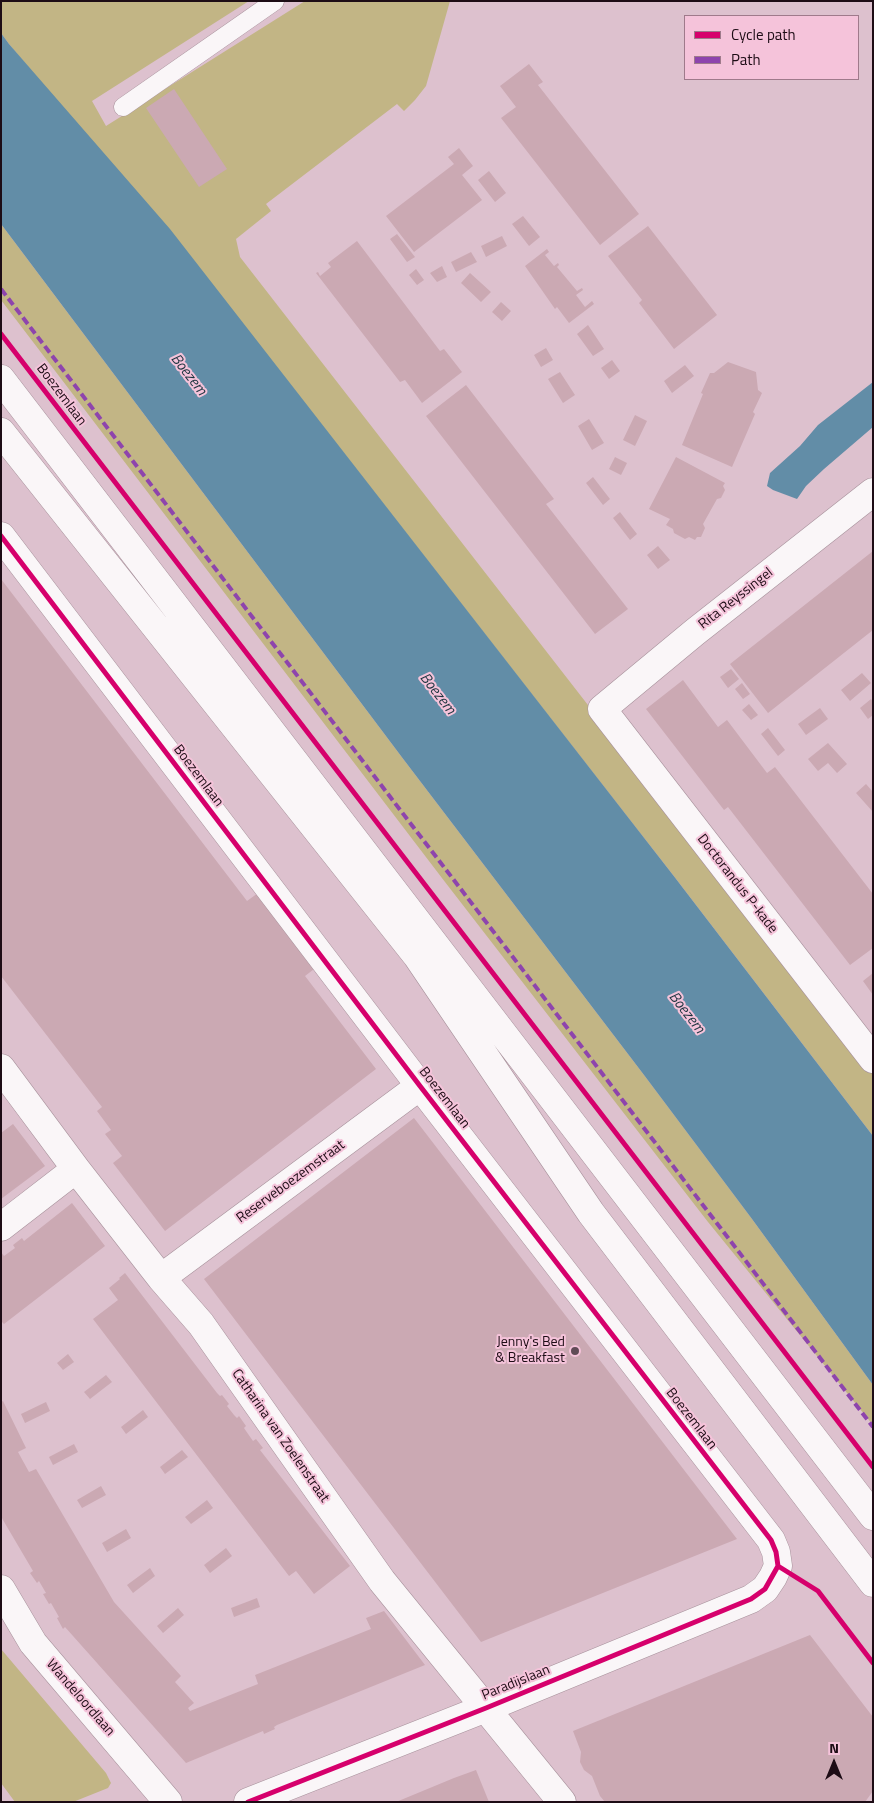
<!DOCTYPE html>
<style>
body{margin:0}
#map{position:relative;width:874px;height:1803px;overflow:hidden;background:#ddc1ce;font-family:"Titillium Web",sans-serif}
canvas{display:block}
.frame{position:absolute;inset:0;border:2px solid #1d0c15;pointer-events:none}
.legend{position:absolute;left:684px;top:15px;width:175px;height:65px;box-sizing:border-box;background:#f5c3da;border:1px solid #9f7a8b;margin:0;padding:6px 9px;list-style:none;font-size:15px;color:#1d0c15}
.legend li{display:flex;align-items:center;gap:10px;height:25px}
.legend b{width:25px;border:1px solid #9f7a8b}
.north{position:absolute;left:809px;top:1738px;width:50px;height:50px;-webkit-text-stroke:4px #f5c3da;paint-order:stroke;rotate:0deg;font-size:14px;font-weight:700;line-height:20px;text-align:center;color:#1d0c15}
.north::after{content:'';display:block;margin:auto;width:18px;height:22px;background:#1d0c15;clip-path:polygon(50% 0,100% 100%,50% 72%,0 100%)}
</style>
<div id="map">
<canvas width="874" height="1803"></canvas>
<div class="frame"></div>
<ul class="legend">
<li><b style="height:6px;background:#d6006c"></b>Cycle path</li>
<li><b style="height:6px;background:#8e44ad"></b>Path</li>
</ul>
<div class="north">N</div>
</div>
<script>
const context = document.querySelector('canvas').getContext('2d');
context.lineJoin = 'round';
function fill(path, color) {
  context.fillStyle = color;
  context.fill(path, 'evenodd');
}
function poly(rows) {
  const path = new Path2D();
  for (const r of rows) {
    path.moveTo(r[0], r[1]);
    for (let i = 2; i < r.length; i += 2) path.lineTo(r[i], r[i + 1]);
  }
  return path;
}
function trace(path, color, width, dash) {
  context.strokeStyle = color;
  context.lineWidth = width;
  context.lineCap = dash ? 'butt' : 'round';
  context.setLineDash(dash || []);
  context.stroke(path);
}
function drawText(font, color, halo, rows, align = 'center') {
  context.font = font + ' "Titillium Web",sans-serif';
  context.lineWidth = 4;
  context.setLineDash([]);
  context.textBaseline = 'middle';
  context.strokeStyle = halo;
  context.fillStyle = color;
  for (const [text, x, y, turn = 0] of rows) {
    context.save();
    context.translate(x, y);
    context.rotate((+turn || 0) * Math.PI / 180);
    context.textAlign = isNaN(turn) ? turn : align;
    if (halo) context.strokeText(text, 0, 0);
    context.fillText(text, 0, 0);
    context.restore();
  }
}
fill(poly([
 [1,1,249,1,92,101,106,126,305,1,450,1,426,86,415,100,404,111,397,104,266,204,271,211,236,239,240,257,873,1072,873,1136,673,875,273,363,9,44,1,33],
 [1,224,404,760,644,1075,752,1219,873,1385,873,1425,708,1222,445,882,1,300],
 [1,1649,106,1773,111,1783,108,1788,73,1802,15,1802,1,1783]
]), '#c2b585');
fill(poly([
 [1,33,9,44,170,229,673,875,873,1136,873,1385,752,1219,644,1075,404,760,1,224],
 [873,382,873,427,824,469,806,486,797,499,773,490,767,486,770,473,800,446,818,425]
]), '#628da7');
fill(poly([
 [529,64,543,82,538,85,639,214,600,245,501,118,516,107,500,86],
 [174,89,227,169,199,187,146,108],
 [459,148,473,166,462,175,482,200,414,252,386,216,454,164,448,157],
 [489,171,506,193,495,202,478,180],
 [523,216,540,237,529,246,512,224],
 [648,226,717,315,674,349,639,303,642,300,608,256],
 [397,234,415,257,407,262,390,239],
 [502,236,507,246,486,257,481,246],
 [357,241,440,351,444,349,462,372,422,403,405,380,400,382,316,273,318,272,320,276,331,267,328,263],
 [547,249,549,252,545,255,554,266,558,263,559,265,557,267,577,291,582,288,583,290,576,295,585,307,592,301,594,304,569,323,557,307,555,309,525,266],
 [471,252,477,262,456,272,451,262],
 [442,266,447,277,437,282,430,273],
 [416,269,424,280,417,285,409,275],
 [470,273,491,292,481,302,461,283],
 [501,302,511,311,502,321,492,312],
 [588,325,604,349,593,356,577,334],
 [546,348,553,360,541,367,534,355],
 [612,360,620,371,609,379,601,368],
 [728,362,756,372,758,390,762,393,753,412,755,414,732,467,682,445,703,394,701,393,710,373,714,373],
 [685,365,694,376,672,393,664,381],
 [560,372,575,395,563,403,548,379],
 [466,385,554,499,546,504,628,609,595,634,426,416],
 [635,415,647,421,635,446,623,440],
 [589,419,604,443,592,450,578,426],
 [615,457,627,463,621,475,609,469],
 [676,457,725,483,723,486,725,490,721,498,717,499,703,524,705,528,701,537,697,537,695,540,689,537,685,539,674,533,673,529,666,525,670,519,649,509],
 [593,477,610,499,603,505,586,483],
 [620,512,637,534,630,540,613,518],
 [658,546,670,560,658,569,647,555],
 [873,551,873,630,768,713,730,664],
 [1,579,247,901,265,888,322,963,305,976,376,1069,165,1231,113,1163,122,1156,105,1134,111,1130,97,1111,102,1107,1,976],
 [731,669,739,679,728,688,720,677],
 [862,673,871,683,850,701,841,690],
 [683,680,718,727,727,720,767,773,775,767,873,894,873,948,850,965,728,807,724,810,646,709],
 [742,683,750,694,743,699,735,689],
 [871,699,873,702,873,715,868,719,860,708],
 [749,704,758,715,751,720,742,710],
 [820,708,828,719,806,735,798,724],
 [768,728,785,750,778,756,761,734],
 [828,743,847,764,837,773,828,763,818,771,808,759],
 [866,784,873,792,873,812,856,793],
 [873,973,873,995,863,981],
 [414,1118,737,1539,481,1642,261,1354,204,1279],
 [13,1124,45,1166,1,1199,1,1133],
 [72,1203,105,1246,4,1324,1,1321,1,1252,4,1256,15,1248,13,1245,22,1238,24,1241],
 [125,1273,217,1393,220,1396,222,1395,229,1404,227,1406,234,1415,237,1418,239,1416,246,1426,244,1428,246,1431,253,1441,256,1439,263,1448,260,1450,350,1566,314,1594,296,1571,289,1576,93,1319,118,1300,109,1288,120,1279,119,1278],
 [68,1354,74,1362,63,1370,57,1363],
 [106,1375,112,1382,90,1399,84,1392],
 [3,1401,26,1448,18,1452,29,1472,36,1469,114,1602,181,1676,175,1682,194,1703,188,1708,190,1711,258,1684,255,1675,371,1629,366,1618,384,1611,425,1665,277,1725,274,1727,275,1729,264,1734,263,1731,186,1763,65,1627,63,1629,57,1618,59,1617,51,1603,49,1604,43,1594,46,1593,39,1581,37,1583,30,1573,33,1571,3,1520,1,1516,1,1402],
 [46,1402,50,1411,25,1423,21,1414],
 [143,1410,148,1417,126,1434,121,1427],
 [74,1444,78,1452,53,1465,49,1457],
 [182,1450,188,1457,165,1474,160,1467],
 [101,1486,106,1495,82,1508,77,1500],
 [207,1500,213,1508,191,1524,185,1517],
 [126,1529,131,1538,107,1552,102,1543],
 [226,1548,232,1556,210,1573,204,1565],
 [150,1568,155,1576,133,1593,127,1585],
 [257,1598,260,1607,234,1617,231,1608],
 [178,1608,184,1615,163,1633,157,1626],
 [810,1635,873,1717,873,1791,865,1802,605,1802,600,1796,592,1776,584,1770,580,1762,581,1752,573,1731],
 [476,1770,489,1802,396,1802,454,1778]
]), '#cba9b3');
const lane = poly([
 [123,107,275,1]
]);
const street = poly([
 [873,492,695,632,602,709,873,1059],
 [1,536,420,1086,771,1540,776,1552,778,1566,773,1577,765,1589,751,1599,486,1708,248,1802],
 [1,1068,76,1169,161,1278,201,1324,382,1581,562,1802],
 [1,1227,76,1169],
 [161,1278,420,1086],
 [1,1589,33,1643,168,1802]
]);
const secondary = poly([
 [1,379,873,1516],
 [1,432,417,956,591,1213,873,1583]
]);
trace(lane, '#a7919b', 19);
trace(street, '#a7919b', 29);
trace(secondary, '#a7919b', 29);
trace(lane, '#faf6f8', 18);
trace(street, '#faf6f8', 28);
trace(secondary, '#faf6f8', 28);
trace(poly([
 [1,289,873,1427]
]), '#8e44ad', 4, [8, 4]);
trace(poly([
 [1,334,873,1467],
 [1,536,420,1086,771,1540,776,1552,778,1566],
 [778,1566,818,1591,873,1663],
 [248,1802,486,1708,751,1599,765,1589,778,1566]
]), '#d6006c', 5);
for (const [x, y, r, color] of [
 [575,1351,5,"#604b56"]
]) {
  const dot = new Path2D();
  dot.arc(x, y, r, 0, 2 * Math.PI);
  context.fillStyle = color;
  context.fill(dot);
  trace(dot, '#f5c3da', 2);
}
drawText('14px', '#1d0c15', '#f5c3da', [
 ["Boezemlaan",61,395,53],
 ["Rita Reyssingel",736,599,-38],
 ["Boezemlaan",198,776,53],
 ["Doctorandus P-kade",737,884,52],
 ["Boezemlaan",444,1098,52],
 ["Reserveboezemstraat",291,1182,-36],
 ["Boezemlaan",691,1419,52],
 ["Catharina van Zoelenstraat",280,1436,55],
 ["Paradijslaan",516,1683,-22],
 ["Wandeloordlaan",80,1698,49]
]);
drawText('14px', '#1d0c15', '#f5c3da', [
 ["Jenny's Bed",565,1343],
 ["& Breakfast",565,1359]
], 'right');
drawText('italic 15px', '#1d343f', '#f5c3da', [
 ["Boezem",188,375,52],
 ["Boezem",437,694,52],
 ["Boezem",686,1013,52]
]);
</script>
